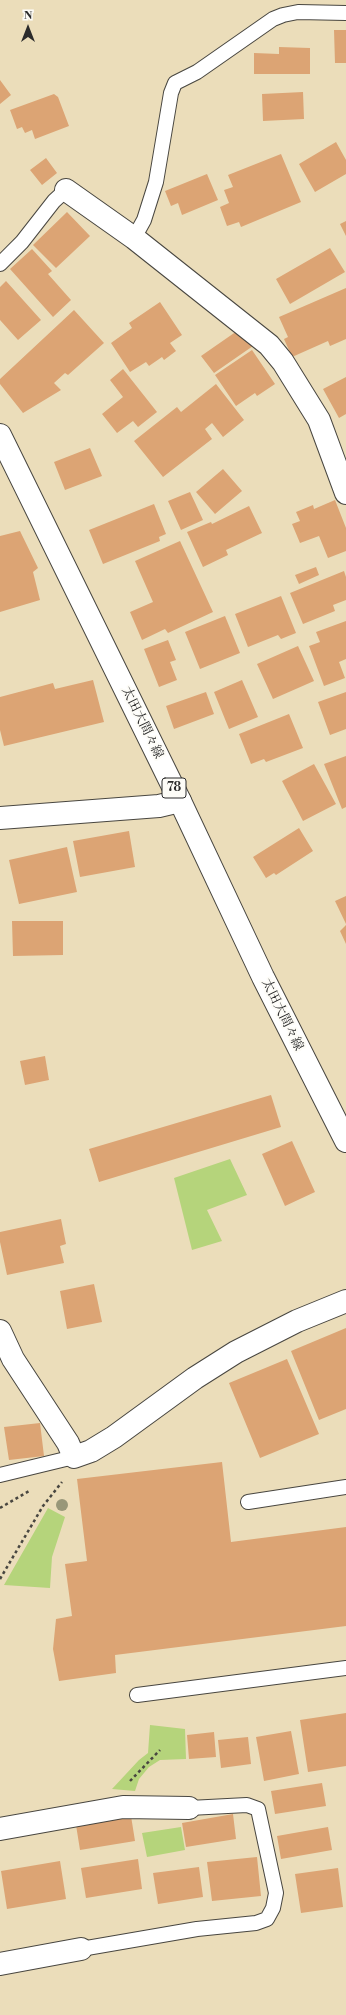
<!DOCTYPE html>
<meta charset="utf-8">
<style>
body{margin:0}
#map{position:relative;width:346px;height:2015px;overflow:hidden;background:#ebddba;font-family:"Libre Bodoni",serif}
canvas{display:block}
.north{position:absolute;left:8px;top:8px;width:40px;height:40px;-webkit-text-stroke:3px #fdfcf7;paint-order:stroke;rotate:0deg;font-size:11px;font-weight:700;line-height:16px;text-align:center;color:#2b2b2b}
.north::after{content:'';display:block;margin:auto;width:14px;height:18px;background:#2b2b2b;clip-path:polygon(50% 0,100% 100%,50% 72%,0 100%)}
</style>
<div id="map">
<canvas width="346" height="2015"></canvas>
<div class="north">N</div>
</div>
<script>
const context = document.querySelector('canvas').getContext('2d');
context.lineJoin = 'round';
function fill(path, color) {
  context.fillStyle = color;
  context.fill(path, 'evenodd');
}
function poly(rows) {
  const path = new Path2D();
  for (const r of rows) {
    path.moveTo(r[0], r[1]);
    for (let i = 2; i < r.length; i += 2) path.lineTo(r[i], r[i + 1]);
  }
  return path;
}
function trace(path, color, width, dash) {
  context.strokeStyle = color;
  context.lineWidth = width;
  context.lineCap = dash ? 'butt' : 'round';
  context.setLineDash(dash || []);
  context.stroke(path);
}
function drawText(font, color, halo, rows, align = 'center') {
  context.font = font + ' "Libre Bodoni","Noto Serif JP",serif';
  context.lineWidth = 4;
  context.setLineDash([]);
  context.textBaseline = 'middle';
  context.strokeStyle = halo;
  context.fillStyle = color;
  for (const [text, x, y, turn = 0] of rows) {
    context.save();
    context.translate(x, y);
    context.rotate((+turn || 0) * Math.PI / 180);
    context.textAlign = isNaN(turn) ? turn : align;
    if (halo) context.strokeText(text, 0, 0);
    context.fillText(text, 0, 0);
    context.restore();
  }
}
fill(poly([
 [230,1159,247,1195,207,1210,222,1241,192,1250,174,1178],
 [48,1508,65,1517,52,1557,50,1588,4,1585],
 [150,1725,185,1729,186,1759,160,1760,149,1767,139,1779,135,1791,112,1789,139,1760,148,1753],
 [181,1827,185,1850,147,1857,142,1833]
]), '#b5d47b');
fill(poly([
 [334,30,346,30,346,63,335,63],
 [279,47,310,48,310,74,254,74,254,53,279,54],
 [0,80,11,95,0,104],
 [303,92,304,119,263,121,262,94],
 [54,94,58,97,69,126,35,139,32,130,25,133,22,127,17,129,10,110],
 [336,142,346,160,346,174,315,192,299,164],
 [281,154,301,202,241,227,239,222,227,226,220,207,229,203,224,190,233,187,228,175],
 [46,158,57,173,42,185,30,170],
 [207,174,218,200,182,215,178,203,171,206,165,191],
 [67,212,90,236,56,268,33,245],
 [346,221,346,236,340,224],
 [330,248,345,272,290,304,276,279],
 [32,249,52,271,48,274,71,300,53,317,10,269],
 [6,281,41,320,18,340,0,320,0,287],
 [346,288,346,339,330,346,328,341,292,357,284,339,288,337,279,317],
 [160,302,182,335,170,343,176,351,164,360,162,357,149,366,146,362,130,372,111,343,132,328,129,323],
 [74,310,104,343,68,375,65,373,54,383,61,390,23,413,0,384,0,379],
 [237,331,253,346,214,373,201,356],
 [252,350,275,384,257,396,255,393,236,406,215,375],
 [123,369,157,412,138,427,133,421,117,433,102,414,123,397,110,380],
 [346,377,346,414,339,418,323,389],
 [216,384,244,420,223,437,212,423,205,429,212,439,163,477,134,441,177,407,181,412],
 [90,448,102,476,65,490,54,462],
 [223,469,242,491,215,514,196,492],
 [190,492,203,520,181,530,168,501],
 [335,500,346,528,346,551,328,558,319,536,300,543,292,524,300,521,296,512,313,505,314,509],
 [154,504,166,534,159,537,160,541,103,564,89,530],
 [249,506,262,533,226,550,228,555,203,567,187,532,211,522,212,524],
 [20,531,38,568,33,572,40,600,0,612,0,536],
 [180,541,213,612,168,633,165,629,142,640,130,612,153,602,135,561],
 [316,567,319,575,299,584,295,575],
 [344,571,346,577,346,600,333,605,335,611,303,624,290,593],
 [281,596,296,633,281,639,278,635,248,647,235,614],
 [225,616,240,653,200,669,185,632],
 [346,621,346,659,339,662,345,678,324,686,309,646,320,642,316,632],
 [168,640,176,660,170,662,177,680,159,687,144,649],
 [298,646,314,681,273,699,257,664],
 [93,680,104,722,4,746,0,730,0,697,53,683,55,689],
 [242,680,258,717,229,729,214,692],
 [206,692,214,714,174,729,166,706],
 [346,692,346,729,330,735,318,702],
 [289,714,303,748,266,762,264,759,251,764,239,734],
 [346,756,346,807,342,809,324,764],
 [314,764,336,804,303,821,282,781],
 [299,828,313,851,276,875,274,873,266,878,253,857],
 [129,831,135,867,80,877,73,841],
 [67,847,77,892,19,904,9,860],
 [346,896,346,924,335,901],
 [12,921,63,921,63,955,13,956],
 [346,925,346,944,340,931],
 [45,1056,49,1080,25,1085,20,1061],
 [271,1095,281,1127,99,1182,89,1149],
 [292,1141,315,1192,285,1206,262,1154],
 [61,1219,66,1244,60,1246,64,1263,7,1275,0,1242,0,1232],
 [94,1284,102,1322,67,1329,60,1291],
 [346,1328,346,1409,319,1420,291,1351],
 [287,1359,319,1434,260,1458,229,1383],
 [40,1423,44,1456,9,1460,4,1427],
 [222,1462,231,1542,346,1527,346,1626,115,1655,116,1673,59,1681,53,1649,56,1619,72,1616,65,1564,87,1561,77,1479],
 [346,1713,346,1766,308,1772,300,1720],
 [291,1731,299,1774,264,1781,256,1737],
 [214,1732,216,1757,189,1759,187,1735],
 [248,1737,251,1764,221,1768,218,1740],
 [322,1783,326,1806,275,1814,271,1791],
 [233,1814,236,1839,186,1847,182,1823],
 [131,1816,135,1841,80,1850,76,1825],
 [328,1827,332,1850,281,1859,277,1836],
 [257,1857,261,1896,212,1901,207,1862],
 [138,1859,142,1889,86,1898,81,1868],
 [60,1861,66,1899,7,1909,1,1871],
 [199,1867,203,1897,158,1904,153,1873],
 [338,1868,343,1907,301,1913,295,1874]
]), '#dca474');
const service = poly([
 [134,238,144,220,156,182,171,93,175,83,197,72,273,19,283,15,298,12,346,13],
 [0,264,22,242,54,201,66,190],
 [0,1475,74,1457],
 [248,1502,346,1487],
 [137,1695,346,1668],
 [81,1949,197,1929,256,1923,267,1919,273,1908,276,1893,258,1809,247,1805,189,1808]
]);
const minor = poly([
 [66,190,134,238,269,345,283,362,319,420,346,493],
 [0,818,159,806,180,801],
 [0,1331,13,1359,68,1443,74,1457,91,1451,114,1437,195,1378,236,1352,297,1321,346,1301],
 [0,1829,123,1807,189,1808],
 [0,1964,81,1949]
]);
const primary = poly([
 [0,435,180,801,263,977,346,1141]
]);
trace(service, '#484640', 16);
trace(minor, '#484640', 24);
trace(primary, '#484640', 24);
trace(poly([
 [0,1508,29,1491],
 [0,1579,43,1506,62,1482],
 [130,1781,160,1750]
]), '#484640', 2.5, [3, 3]);
trace(service, '#fff', 14);
trace(minor, '#fff', 22);
trace(primary, '#fff', 22);
context.fillStyle = '#989779';
for (const [x, y] of [
 [62,1505]
]) {
  context.beginPath();
  context.arc(x, y, 6, 0, 2 * Math.PI);
  context.fill();
}
for (const [x, y, w] of [
 [174,788,24]
]) {
  const box = new Path2D();
  box.roundRect(x - w / 2, y - 10, w, 20, 3);
  context.fillStyle = '#fdfcf7';
  context.fill(box);
  trace(box, '#2b2b2b', 1);
}
drawText('bold 12px', '#2b2b2b', null, [
 ["78",174,788]
]);
drawText('13px', '#2b2b2b', '#fdfcf7', [
 ["太田大間々線",142,723,64],
 ["太田大間々線",282,1015,64]
]);
</script>
